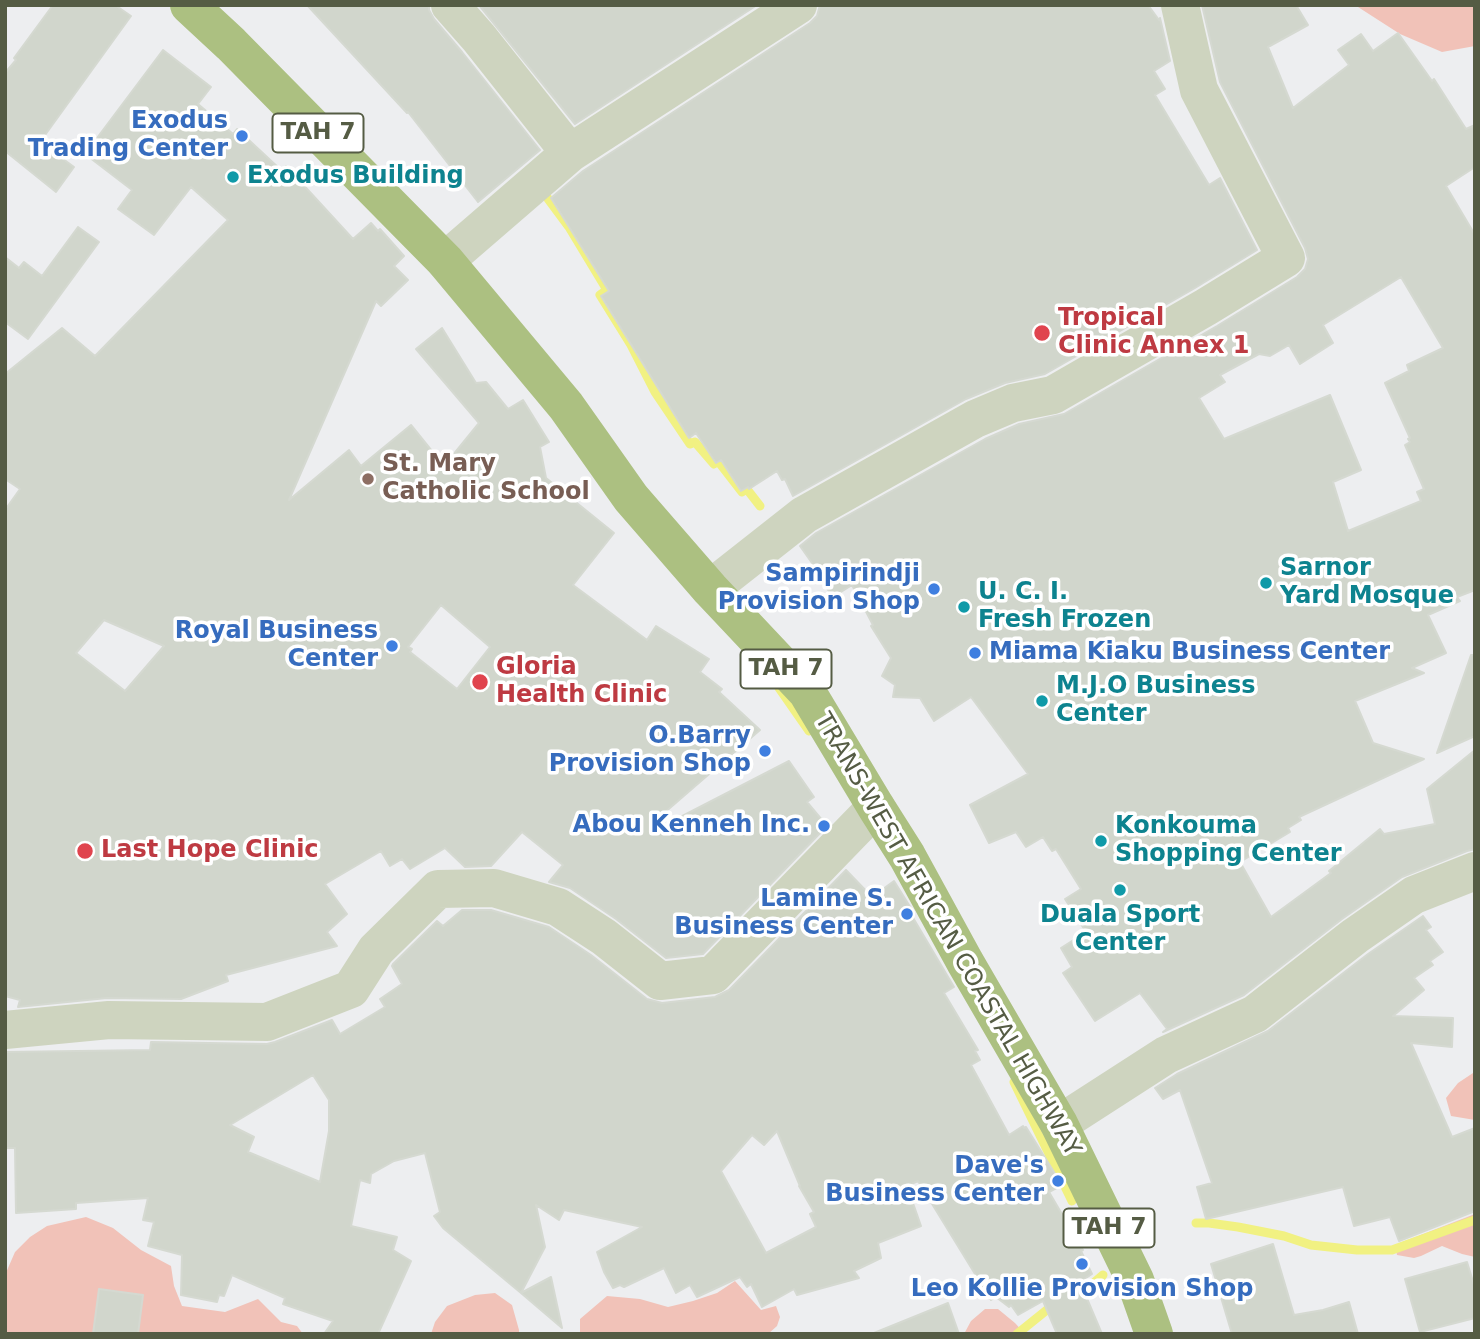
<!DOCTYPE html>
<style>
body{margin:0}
#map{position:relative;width:1480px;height:1339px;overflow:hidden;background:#edeef0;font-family:"DejaVu Sans",sans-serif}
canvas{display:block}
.frame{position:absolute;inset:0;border:7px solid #555c44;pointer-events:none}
</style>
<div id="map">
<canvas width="1480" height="1339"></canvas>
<div class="frame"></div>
</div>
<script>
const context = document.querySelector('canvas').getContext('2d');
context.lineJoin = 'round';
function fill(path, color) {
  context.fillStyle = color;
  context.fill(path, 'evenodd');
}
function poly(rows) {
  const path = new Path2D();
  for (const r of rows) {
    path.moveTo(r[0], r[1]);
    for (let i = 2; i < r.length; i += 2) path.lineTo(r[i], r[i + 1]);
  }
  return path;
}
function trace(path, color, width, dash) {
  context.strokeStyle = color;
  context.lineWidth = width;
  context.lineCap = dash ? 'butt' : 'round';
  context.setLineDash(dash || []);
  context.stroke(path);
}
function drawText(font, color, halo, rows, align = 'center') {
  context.font = font + ' "DejaVu Sans",sans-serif';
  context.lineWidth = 7;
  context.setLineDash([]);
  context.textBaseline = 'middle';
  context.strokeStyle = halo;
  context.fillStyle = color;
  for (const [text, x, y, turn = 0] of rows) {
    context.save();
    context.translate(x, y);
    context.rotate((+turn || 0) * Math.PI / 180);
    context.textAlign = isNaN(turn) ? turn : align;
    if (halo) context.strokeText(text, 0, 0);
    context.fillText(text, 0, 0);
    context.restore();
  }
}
fill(poly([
 [1357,5,1475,5,1475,46,1442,52,1400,34,1358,7],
 [1475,1067,1475,1120,1451,1116,1446,1098,1458,1083,1473,1073],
 [1475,1214,1475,1257,1462,1254,1442,1246,1421,1256,1414,1258,1397,1255,1395,1245],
 [86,1217,113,1228,141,1250,171,1266,174,1286,182,1306,225,1312,258,1299,281,1322,297,1326,303,1334,5,1334,5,1275,15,1252,30,1237,47,1226],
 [735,1281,761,1310,776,1306,780,1317,777,1326,768,1334,580,1334,580,1319,607,1296,640,1299,668,1307,693,1301,717,1293],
 [495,1293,512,1305,519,1330,519,1334,431,1334,435,1322,447,1306,475,1295],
 [985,1309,998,1309,1015,1323,1025,1334,964,1334,971,1321]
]), '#f1c2b8');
trace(poly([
 [546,196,569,227,607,290,600,295,631,345,655,392,690,444,695,442,714,464,718,461,742,492,746,488,760,506],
 [779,688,809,731],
 [1014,1082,1072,1201],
 [1196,1223,1209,1223,1238,1227,1284,1236,1311,1245,1357,1250,1392,1250,1475,1220],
 [1074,1297,1088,1288,1103,1275],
 [1017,1334,1048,1309,1055,1306]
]), '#f1f182', 9);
const building = poly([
 [53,5,115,5,131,16,40,142,74,167,56,192,5,151,5,73,16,60,14,58,53,5],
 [307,5,429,5,429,10,434,19,462,52,540,150,478,202,408,112,407,113,307,5],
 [479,5,757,5,575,124,479,5],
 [820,5,1148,5,1159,20,1160,18,1170,61,1154,71,1165,89,1155,95,1209,185,1220,178,1257,250,1195,288,1045,374,1005,383,966,399,793,496,785,479,782,480,777,471,749,489,748,487,741,491,721,460,716,463,696,433,689,438,601,296,609,291,551,198,583,171,810,23,817,16,820,5],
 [1202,5,1296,5,1308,25,1268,47,1293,108,1349,65,1338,50,1361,34,1373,51,1398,33,1432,81,1434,79,1466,129,1475,125,1475,167,1446,186,1475,235,1475,590,1457,597,1460,601,1428,615,1446,653,1412,668,1424,673,1355,701,1373,743,1424,759,1299,817,1301,820,1288,828,1290,832,1240,862,1271,917,1331,873,1329,871,1380,829,1384,834,1435,824,1427,789,1475,750,1475,849,1467,851,1402,877,1342,919,1244,995,1163,1032,1167,1029,1140,993,1095,1021,1063,973,1072,967,1061,948,1086,932,1065,899,1081,889,1056,849,1052,851,1043,837,1026,847,1016,832,989,843,970,805,1028,774,971,697,934,721,920,698,893,697,895,685,882,676,891,658,871,626,873,625,852,585,833,597,817,574,819,573,800,546,816,533,985,439,1019,424,1064,414,1217,326,1297,277,1305,269,1308,259,1305,248,1220,82,1202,5],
 [1401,277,1443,348,1407,365,1409,371,1385,383,1410,438,1408,439,1410,442,1405,445,1424,489,1417,492,1421,501,1348,531,1333,482,1361,470,1330,395,1224,439,1199,398,1225,382,1220,375,1259,354,1270,356,1289,345,1300,364,1333,343,1323,325,1401,277],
 [163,50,211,87,198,104,233,134,237,129,281,170,286,166,353,239,371,223,378,231,380,229,404,256,394,266,408,280,381,306,376,301,289,500,349,450,361,466,411,425,444,466,479,423,416,349,442,328,476,383,486,382,508,409,523,400,549,442,540,447,546,478,614,533,573,585,647,640,656,626,709,659,700,672,722,689,719,692,760,730,656,820,661,827,789,761,814,797,807,802,827,826,703,954,666,958,616,919,570,888,549,882,563,865,522,832,491,866,465,867,445,848,410,869,402,859,390,866,381,851,325,884,347,914,327,932,337,946,226,975,228,981,181,999,107,998,18,1007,20,1000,5,996,5,510,20,489,5,479,5,374,62,328,95,356,228,220,191,187,154,235,118,209,132,190,85,154,163,50],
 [441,605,490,647,457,689,410,652,412,649,408,647,441,605],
 [104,620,164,646,125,691,76,653,104,620],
 [78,227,99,242,28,339,5,322,5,257,19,268,24,262,42,276,78,227],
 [1471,655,1475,655,1475,736,1437,753,1471,655],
 [846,870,872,897,894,881,909,905,914,914,912,916,954,987,944,993,978,1050,975,1051,980,1060,971,1065,1009,1135,1023,1126,1024,1128,1026,1127,1062,1185,1049,1192,1083,1250,1081,1251,1092,1274,1080,1282,1102,1334,1057,1334,1043,1301,1018,1315,1011,1305,1009,1307,996,1297,991,1300,918,1181,907,1186,921,1226,878,1243,881,1258,854,1271,859,1278,797,1295,794,1289,762,1307,751,1284,747,1287,740,1277,697,1297,690,1285,676,1293,664,1268,624,1287,620,1285,613,1288,604,1272,597,1252,642,1227,564,1210,559,1220,536,1205,545,1247,521,1293,443,1228,434,1216,440,1212,425,1153,394,1161,371,1174,370,1183,360,1180,351,1226,397,1237,393,1250,411,1261,378,1334,324,1334,333,1321,283,1304,285,1298,232,1275,224,1296,219,1295,217,1302,181,1295,182,1255,148,1246,154,1222,143,1220,148,1198,76,1203,76,1209,16,1213,15,1148,5,1148,5,1052,150,1050,151,1042,267,1044,275,1042,332,1020,340,1034,385,1007,380,999,402,984,392,966,393,964,437,921,443,926,462,910,491,910,549,927,591,955,647,999,662,1003,715,997,729,990,846,870],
 [313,1075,329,1100,329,1131,320,1182,248,1152,254,1137,230,1125,313,1075],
 [777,1131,800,1186,799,1186,814,1212,810,1214,816,1227,766,1253,721,1171,752,1135,764,1145,777,1131],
 [1423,916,1431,927,1426,930,1443,952,1430,961,1433,965,1414,978,1424,990,1393,1016,1453,1018,1452,1047,1411,1043,1452,1137,1475,1128,1475,1211,1399,1241,1390,1217,1354,1226,1343,1187,1206,1219,1197,1187,1212,1183,1180,1090,1163,1099,1155,1088,1177,1074,1268,1031,1368,954,1423,916],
 [1273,1244,1294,1315,1323,1310,1349,1302,1358,1334,1232,1334,1211,1264,1273,1244],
 [1467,1262,1475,1288,1475,1318,1420,1332,1405,1279,1467,1262],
 [551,1277,562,1328,521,1293,551,1277],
 [99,1289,143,1295,138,1334,93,1334,99,1289],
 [948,1303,959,1334,874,1334,874,1333,948,1303]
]);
fill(building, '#d1d6cc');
trace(building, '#d5d9d1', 2);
trace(poly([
 [450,5,479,38,570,153],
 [445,261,570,153,798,5],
 [710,589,804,515,975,419,1013,403,1053,395,1206,307,1286,258,1199,90,1180,5],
 [5,1030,109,1020,267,1022,351,989,376,950,438,889,494,888,558,907,604,937,660,981,713,975,876,807],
 [1059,1124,1166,1055,1255,1014,1355,936,1414,895,1475,871]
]), '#ced4bf', 38);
trace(poly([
 [189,5,231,44,445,261,566,406,631,498,710,589,807,692,876,807,907,856,965,962,1059,1124,1135,1280,1154,1334]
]), '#acc081', 38);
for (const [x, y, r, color] of [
 [242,136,7,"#3f7fe0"],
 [233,177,7,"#0f9aa8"],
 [1042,333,9,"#e0444e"],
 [368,479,7,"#8d6e63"],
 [1266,583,7,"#0f9aa8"],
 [934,589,7,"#3f7fe0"],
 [964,607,7,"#0f9aa8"],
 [392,646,7,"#3f7fe0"],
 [975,653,7,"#3f7fe0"],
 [480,682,9,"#e0444e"],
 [1042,701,7,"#0f9aa8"],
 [765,751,7,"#3f7fe0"],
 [824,826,7,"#3f7fe0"],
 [1101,841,7,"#0f9aa8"],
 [85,851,9,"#e0444e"],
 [1120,890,7,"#0f9aa8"],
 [907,914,7,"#3f7fe0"],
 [1058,1181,7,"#3f7fe0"],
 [1082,1264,7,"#3f7fe0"]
]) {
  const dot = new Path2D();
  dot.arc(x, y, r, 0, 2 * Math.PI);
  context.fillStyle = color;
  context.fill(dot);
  trace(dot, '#fff', 2.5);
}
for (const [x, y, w] of [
 [318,133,91],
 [786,669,91],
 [1109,1228,91]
]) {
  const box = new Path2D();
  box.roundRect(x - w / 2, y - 19.5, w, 39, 5);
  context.fillStyle = '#fff';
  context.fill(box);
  trace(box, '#555c44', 2);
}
drawText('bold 23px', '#555c44', null, [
 ["TAH 7",318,133],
 ["TAH 7",786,669],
 ["TAH 7",1109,1228]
]);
drawText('bold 24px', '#366cbe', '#fff', [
 ["Exodus",228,122],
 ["Trading Center",228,150],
 ["Sampirindji",920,575],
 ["Provision Shop",920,603],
 ["Royal Business",378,632],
 ["Center",378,660],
 ["Miama Kiaku Business Center",989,653,"left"],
 ["O.Barry",751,737],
 ["Provision Shop",751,765],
 ["Abou Kenneh Inc.",810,826],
 ["Lamine S.",893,900],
 ["Business Center",893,928],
 ["Dave's",1044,1167],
 ["Business Center",1044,1195],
 ["Leo Kollie Provision Shop",1082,1290,"center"]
], 'right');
drawText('bold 24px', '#0d838f', '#fff', [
 ["Exodus Building",247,177],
 ["Sarnor",1280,569],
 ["Yard Mosque",1280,597],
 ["U. C. I.",978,593],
 ["Fresh Frozen",978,621],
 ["M.J.O Business",1056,687],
 ["Center",1056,715],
 ["Konkouma",1115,827],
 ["Shopping Center",1115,855],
 ["Duala Sport",1120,916,"center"],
 ["Center",1120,944,"center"]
], 'left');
drawText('bold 24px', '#be3a42', '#fff', [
 ["Tropical",1058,319],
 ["Clinic Annex 1",1058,347],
 ["Gloria",496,668],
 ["Health Clinic",496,696],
 ["Last Hope Clinic",101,851]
], 'left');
drawText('bold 24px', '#785e54', '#fff', [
 ["St. Mary",382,465],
 ["Catholic School",382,493]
], 'left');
drawText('24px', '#555c44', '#fff', [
 ["TRANS-WEST AFRICAN COASTAL HIGHWAY",947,935,60]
]);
</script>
